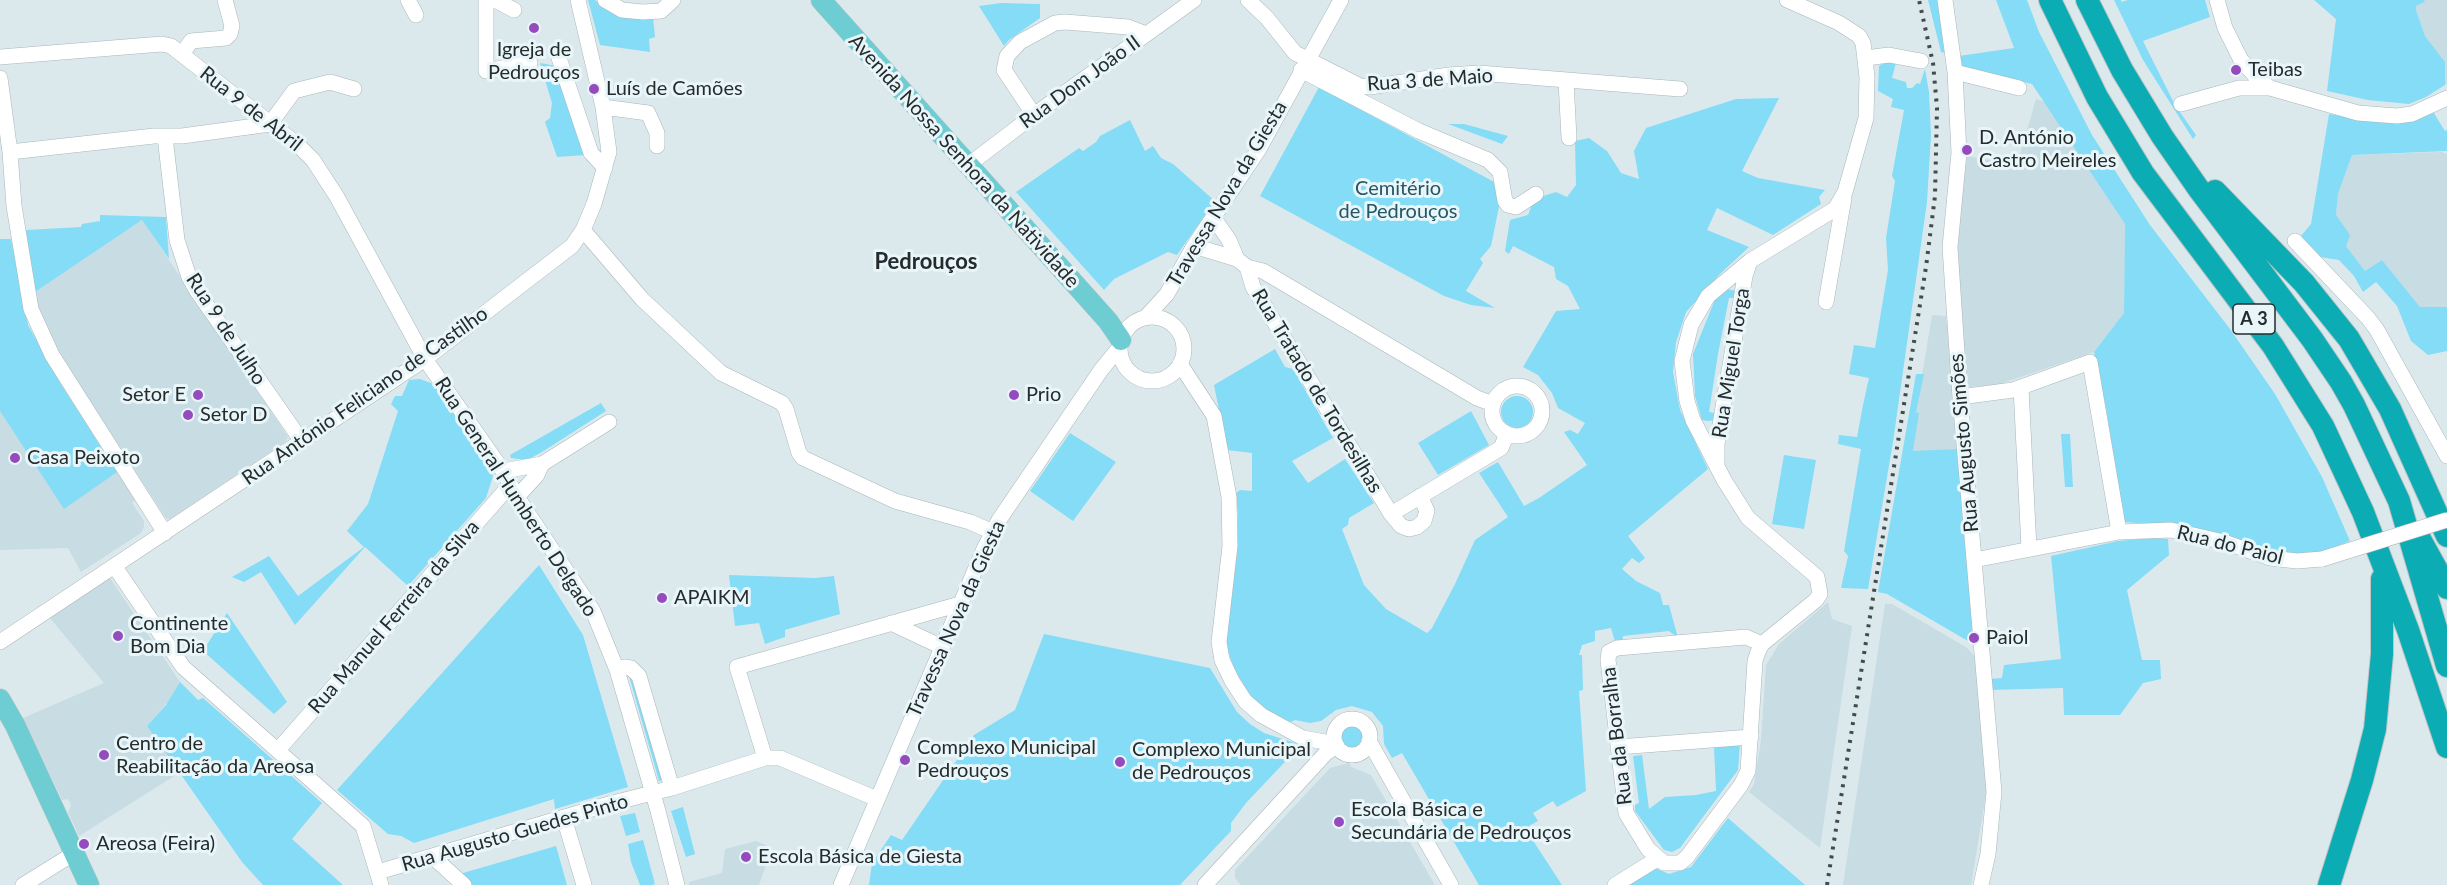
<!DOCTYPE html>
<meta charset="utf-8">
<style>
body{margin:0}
canvas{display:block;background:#dbe9ed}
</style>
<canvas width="2447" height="885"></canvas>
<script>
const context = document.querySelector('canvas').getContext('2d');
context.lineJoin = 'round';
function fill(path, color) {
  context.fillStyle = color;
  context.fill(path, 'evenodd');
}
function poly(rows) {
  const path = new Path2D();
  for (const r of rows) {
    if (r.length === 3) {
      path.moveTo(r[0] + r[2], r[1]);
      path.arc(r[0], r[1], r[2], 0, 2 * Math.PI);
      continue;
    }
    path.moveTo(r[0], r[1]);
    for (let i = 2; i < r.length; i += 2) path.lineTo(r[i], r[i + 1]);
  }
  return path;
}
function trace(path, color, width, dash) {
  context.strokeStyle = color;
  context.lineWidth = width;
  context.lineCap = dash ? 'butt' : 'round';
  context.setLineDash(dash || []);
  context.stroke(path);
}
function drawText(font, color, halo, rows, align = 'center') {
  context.font = font + ' Lato,sans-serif';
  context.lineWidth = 6;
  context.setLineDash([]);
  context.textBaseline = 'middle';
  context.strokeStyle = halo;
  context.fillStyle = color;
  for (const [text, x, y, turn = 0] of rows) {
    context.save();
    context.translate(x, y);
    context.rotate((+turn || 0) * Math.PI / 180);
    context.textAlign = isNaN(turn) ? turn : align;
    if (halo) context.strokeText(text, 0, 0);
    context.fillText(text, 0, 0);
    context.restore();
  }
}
fill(poly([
 [2424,0,2447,0,2447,83,2445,85,2445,62,2425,36,2416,10,2416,6,2425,2],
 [2036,99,2045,102,2125,224,2124,313,2094,352,1997,385,1968,387,1958,285,1957,243,1967,156,2017,165],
 [2442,152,2447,154,2447,307,2420,307,2382,260,2365,271,2346,246,2336,215,2338,194,2352,155],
 [142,220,288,437,285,442,170,519,166,518,54,346,37,306,35,292],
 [1932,315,1946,316,1959,449,1912,452,1919,413,1916,412],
 [62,386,135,500,132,503,144,521,144,527,141,533,81,572,68,548,0,550,0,411],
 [110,578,180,682,172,697,147,726,179,773,79,836,68,812,71,806,70,803,68,799,62,800,23,718,104,683,50,618],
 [1828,602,1832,619,1852,626,1820,848,1749,792,1754,784,1761,740,1766,665,1779,644],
 [1885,604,1892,604,1947,636,1967,648,1975,657,1988,782,1971,885,1843,885],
 [1349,763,1351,767,1371,775,1435,885,1241,885,1235,878,1235,870,1330,768],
 [756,841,772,848,759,885,689,885,689,882,722,873,725,849]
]), '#c7dce3');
fill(poly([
 [588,0,595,0,610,10,653,17,655,37,649,39,650,52,600,45],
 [1928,0,1938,0,1946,53,1941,52],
 [1996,0,2027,0,2039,32,2092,135,2150,225,2230,329,2275,394,2322,477,2350,541,2319,553,2298,556,2191,527,2124,522,2106,408,2094,352,2124,313,2125,224,2032,84,1959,66,1959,56,2014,48],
 [2114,0,2121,0,2121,2,2128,0,2205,0,2210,17,2143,41,2175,105,2196,135,2193,139,2143,60],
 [2314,0,2424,0,2425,2,2416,6,2416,10,2425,36,2445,62,2445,85,2426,97,2409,104,2368,100,2327,91,2336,19],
 [1001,3,1040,4,1040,18,1009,40,1004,46,979,6],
 [1885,62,1896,63,1892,78,1906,82,1907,88,1912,88,1917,83,1920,84,1925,69,1929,92,1931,135,1927,202,1893,442,1868,589,1841,588,1848,556,1844,551,1861,449,1838,444,1839,435,1857,437,1863,405,1869,378,1849,374,1854,345,1875,348,1888,270,1886,238,1895,181,1892,176,1904,110,1891,107,1893,99,1878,91,1879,66],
 [540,63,557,66,586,155,557,157,545,122,550,118,552,103],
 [1319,87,1496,183,1500,202,1491,246,1480,259,1483,263,1466,291,1495,308,1471,305,1444,296,1260,196],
 [1779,98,1742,171,1758,178,1825,190,1819,197,1821,204,1773,235,1717,208,1707,230,1749,247,1720,274,1686,312,1676,342,1673,372,1680,410,1708,469,1628,536,1645,558,1639,563,1632,558,1622,569,1636,581,1660,593,1663,605,1669,605,1678,638,1669,631,1623,636,1622,642,1615,642,1611,628,1595,631,1595,641,1582,645,1579,655,1582,655,1583,690,1579,691,1586,791,1557,807,1553,801,1533,813,1538,821,1529,826,1533,833,1530,836,1562,885,1479,885,1402,753,1392,758,1384,744,1383,726,1372,712,1352,706,1336,710,1321,721,1310,723,1295,720,1291,722,1270,714,1252,698,1234,669,1226,644,1237,542,1238,513,1235,494,1240,490,1252,491,1252,453,1227,450,1214,385,1275,349,1285,367,1293,369,1333,438,1292,461,1308,483,1345,459,1374,503,1349,518,1348,525,1342,529,1364,585,1386,609,1427,633,1432,628,1455,584,1475,540,1508,517,1479,473,1498,462,1524,506,1539,498,1587,465,1564,432,1570,430,1578,434,1585,423,1558,408,1552,393,1538,375,1523,367,1556,311,1580,309,1568,286,1556,279,1554,267,1513,246,1509,254,1505,251,1510,220,1528,215,1534,199,1556,192,1567,197,1576,185,1575,141,1589,138,1607,151,1621,173,1639,179,1634,151,1646,128,1736,99],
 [2432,110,2445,131,2447,130,2447,151,2352,155,2338,194,2336,215,2350,235,2346,246,2365,271,2382,260,2420,307,2447,307,2447,351,2428,355,2411,341,2397,306,2376,282,2363,292,2354,276,2339,260,2320,257,2300,237,2311,224,2329,114,2383,123,2408,122],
 [1130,120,1145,151,1153,146,1161,158,1173,164,1215,201,1177,255,1168,252,1114,279,1104,290,1016,192,1079,148,1083,151,1096,142,1100,136],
 [1448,124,1464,124,1508,136,1502,144],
 [100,215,166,217,169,259,142,220,35,292,26,230,81,227,82,224,100,221],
 [0,239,11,239,28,325,62,386,117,472,64,509,0,411],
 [1727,289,1736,291,1735,298,1729,298,1718,354,1709,412,1715,413,1715,420,1708,421,1702,420,1695,396,1693,354,1716,297],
 [1916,374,1924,374,1916,412,1919,413,1913,451,1959,449,1974,638,1968,641,1887,594,1878,592],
 [420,379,436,385,487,460,493,476,486,498,408,586,365,547,295,625,261,572,244,582,232,577,269,556,298,596,364,547,347,531,368,504,398,411,391,404,395,396,402,396,409,380],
 [1517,412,16],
 [601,403,606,411,542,452,527,460,511,458,510,455],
 [1471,411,1489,445,1438,475,1418,443],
 [1070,433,1116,462,1073,521,1030,491],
 [2061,434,2070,434,2073,487,2065,487],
 [1784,455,1816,460,1804,529,1772,524],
 [2152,538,2168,539,2169,555,2127,590,2142,660,2160,660,2161,679,2143,683,2120,715,2064,715,2063,688,1990,690,1990,679,2002,678,2004,665,2061,659,2051,556,2118,541],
 [539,565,583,635,628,787,555,809,554,799,414,843,401,836,388,834,337,790],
 [729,575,815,578,834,576,840,614,785,630,785,637,765,644,759,623,735,626],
 [227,613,287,702,274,714,203,651],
 [1044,634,1210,668,1237,712,1250,724,1264,733,1295,743,1299,746,1298,748,1246,803,1231,823,1231,831,1180,885,869,885,872,863,891,835,902,840,974,735,1015,710],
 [633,675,664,780,659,781,629,676],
 [180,682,198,700,203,698,322,803,292,839,343,885,263,885,242,862,147,726,166,705],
 [1352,737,12],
 [1740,744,1738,770,1680,848,1672,852,1664,850,1635,811,1635,805,1639,803,1633,756,1642,755,1649,809,1665,797,1696,795,1716,791,1714,747],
 [683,807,695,854,686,857,671,811],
 [635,813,640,832,626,836,620,816],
 [1728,818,1805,885,1624,885,1653,867,1669,874,1691,867],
 [643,840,655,884,652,885,640,885,631,862,628,844],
 [556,846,567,885,452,885,463,873]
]), '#84dcf6');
const minor = poly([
 [408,0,416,15],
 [486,0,486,71,530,63],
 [495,0,514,10],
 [605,0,622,10,643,12,661,11,673,0],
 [1248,0,1267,18,1295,53,1360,86,1370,87,1449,75,1479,73,1680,89],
 [1945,0,1955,72,1959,153,1950,247,1960,397,1994,792,1988,854,1981,885],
 [2217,0,2225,28,2241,60,2257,78,2270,88],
 [183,53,191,41,226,38,230,34,232,26,225,0],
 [0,57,162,44,171,46,298,145,313,160,337,197,425,359,503,471,517,497,593,611,617,670,658,811,677,885],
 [559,58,591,153,605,168],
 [1866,58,1889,55,1921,61],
 [1301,70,1419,131,1488,160,1500,172,1505,201,1508,205,1516,207,1536,194],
 [1955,72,2019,88],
 [0,78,10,152,14,206,31,309,52,355,165,533],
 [1566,81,1569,138],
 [2181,104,2239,88,2270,88,2358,113,2397,116,2412,114,2447,98],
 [603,107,648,113,657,133,657,146],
 [1034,115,1004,70,1007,56,1020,42,1055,23,1065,22,1128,27,1146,34],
 [165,137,177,240,189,277,197,291,301,440],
 [10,152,154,136,182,136,270,124,294,91,330,82,354,89],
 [967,166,1034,115,1194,0],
 [1213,217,1229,240,1237,259],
 [583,230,642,299,721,373,782,403,786,409,799,453,803,458,895,501,970,522,993,532],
 [2295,241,2368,318,2377,330,2447,456],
 [1194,246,1237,259,1247,267,1263,271,1477,398,1493,404],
 [1247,267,1253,287,1391,514,1501,448,1507,434],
 [1826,302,1844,198],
 [1152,349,32],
 [1146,317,1167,294,1194,246,1259,149,1341,0],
 [1180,364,1214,416,1229,497,1230,546,1219,642,1222,660,1232,681,1245,701,1261,715,1303,738,1336,744],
 [1517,411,25],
 [2021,387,2029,549],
 [1960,397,2013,390,2090,362,2119,532],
 [1717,463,1717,444,1720,425,1745,276,1750,261],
 [503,471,542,464,609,422],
 [517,497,537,475,542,464],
 [1391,514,1401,526,1409,529,1417,527,1424,521,1427,511,1420,496],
 [1974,560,2119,532,2171,530,2224,542,2270,558,2297,561,2322,559],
 [115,567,183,667,363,826,381,885],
 [891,623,942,647],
 [0,642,425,359,572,246,583,230,594,204,609,152,603,107,578,0],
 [1762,644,1746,637,1617,648,1609,652,1608,660,1626,813,1648,849,1664,863,1680,863,1687,857,1741,785,1748,771,1755,661,1758,652,1762,644,1816,600,1820,594,1817,577,1748,518,1724,480,1693,420,1687,401,1682,361,1691,325,1708,296,1750,261,1835,209,1845,192,1866,118,1867,77,1863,43,1859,36,1839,23,1787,0],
 [617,670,624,667,631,668,639,676,672,788],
 [1352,737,18],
 [1369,741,1451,885],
 [1618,747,1751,737],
 [278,750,510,485],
 [765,758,737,667,960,604],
 [564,818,584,885],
 [433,857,464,885],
 [378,872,609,804,672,788,765,758,780,758,877,799],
 [23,885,73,854],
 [841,885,984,549,999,520,1101,370,1119,348],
 [1205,885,1326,753,1337,746],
 [1615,885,1657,859]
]);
const major = poly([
 [821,0,1108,321,1121,340],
 [0,699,15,725,89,885]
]);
const highway = poly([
 [2050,0,2097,97,2143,173,2273,346,2323,426,2363,512,2408,630,2447,747],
 [2087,0,2122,70,2162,136,2198,188,2312,339,2341,382,2354,405,2399,501,2447,666],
 [2215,191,2304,283,2349,339,2390,409,2447,536],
 [2420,539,2447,588],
 [2329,885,2362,780,2375,729,2382,654,2382,579]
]);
trace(minor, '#a9b6ba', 16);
trace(major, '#c2c4c4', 21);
trace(highway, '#c2c4c4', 24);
trace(minor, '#fff', 15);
trace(major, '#6dcdd2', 20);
trace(highway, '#0cacb4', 22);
trace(poly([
 [1827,885,1926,267,1935,196,1937,108,1933,63,1919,0]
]), '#454b4d', 4, [3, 6]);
const minorBridge = poly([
 [2322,559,2447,520]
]);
trace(minorBridge, '#a9b6ba', 16, []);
trace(minorBridge, '#fff', 15);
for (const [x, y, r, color] of [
 [534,28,6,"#954bbe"],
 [2236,70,6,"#954bbe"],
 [594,89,6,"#954bbe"],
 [1967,150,6,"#954bbe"],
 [198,395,6,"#954bbe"],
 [1014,395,6,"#954bbe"],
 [188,415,6,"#954bbe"],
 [15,458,6,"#954bbe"],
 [662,598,6,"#954bbe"],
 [118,636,6,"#954bbe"],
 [1974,638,6,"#954bbe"],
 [104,755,6,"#954bbe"],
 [905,760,6,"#954bbe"],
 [1120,762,6,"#954bbe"],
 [1339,822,6,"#954bbe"],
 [84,844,6,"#954bbe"],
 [746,857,6,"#954bbe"]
]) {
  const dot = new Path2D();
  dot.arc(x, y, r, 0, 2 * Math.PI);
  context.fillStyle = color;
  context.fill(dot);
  trace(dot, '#e8f6fa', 2);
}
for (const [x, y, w] of [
 [2254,319,42]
]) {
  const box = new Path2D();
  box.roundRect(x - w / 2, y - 15, w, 30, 4.5);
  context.fillStyle = '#e8f6fa';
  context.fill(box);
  trace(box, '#262b2c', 1.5);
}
drawText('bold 18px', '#262b2c', null, [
 ["A 3",2254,319]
]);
drawText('20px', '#262b2c', '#e8f6fa', [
 ["Igreja de",534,50,"center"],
 ["Pedrouços",534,73,"center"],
 ["Teibas",2248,70],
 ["Luís de Camões",606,89],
 ["D. António",1979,138],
 ["Castro Meireles",1979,161],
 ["Setor E",186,395,"right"],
 ["Prio",1026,395],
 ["Setor D",200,415],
 ["Casa Peixoto",27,458],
 ["APAIKM",674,598],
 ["Continente",130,624],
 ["Bom Dia",130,647],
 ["Paiol",1986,638],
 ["Centro de",116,744],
 ["Reabilitação da Areosa",116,767],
 ["Complexo Municipal",917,748],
 ["Pedrouços",917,771],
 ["Complexo Municipal",1132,750],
 ["de Pedrouços",1132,773],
 ["Escola Básica e",1351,810],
 ["Secundária de Pedrouços",1351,833],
 ["Areosa (Feira)",96,844],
 ["Escola Básica de Giesta",758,857]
], 'left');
drawText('20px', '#262b2c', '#e8f6fa', [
 ["Rua 3 de Maio",1430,80,-4],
 ["Rua Dom João II",1080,82,-36],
 ["Rua 9 de Abril",251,109,38],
 ["Avenida Nossa Senhora da Natividade",964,161,48],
 ["Travessa Nova da Giesta",1227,194,-59],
 ["Rua 9 de Julho",226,329,57],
 ["Rua Miguel Torga",1731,363,-81],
 ["Rua Tratado de Tordesilhas",1317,391,59],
 ["Rua António Feliciano de Castilho",365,396,-35],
 ["Rua Augusto Simões",1964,443,-95],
 ["Rua General Humberto Delgado",516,497,57],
 ["Rua do Paiol",2230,545,14],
 ["Rua Manuel Ferreira da Silva",394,617,-49],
 ["Travessa Nova da Giesta",956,619,-66],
 ["Rua da Borralha",1617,736,-97],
 ["Rua Augusto Guedes Pinto",515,833,-16]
]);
drawText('20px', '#245664', '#e8f6fa', [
 ["Cemitério",1398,189],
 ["de Pedrouços",1398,212]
]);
drawText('bold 22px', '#262b2c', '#e8f6fa', [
 ["Pedrouços",926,262]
]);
</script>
